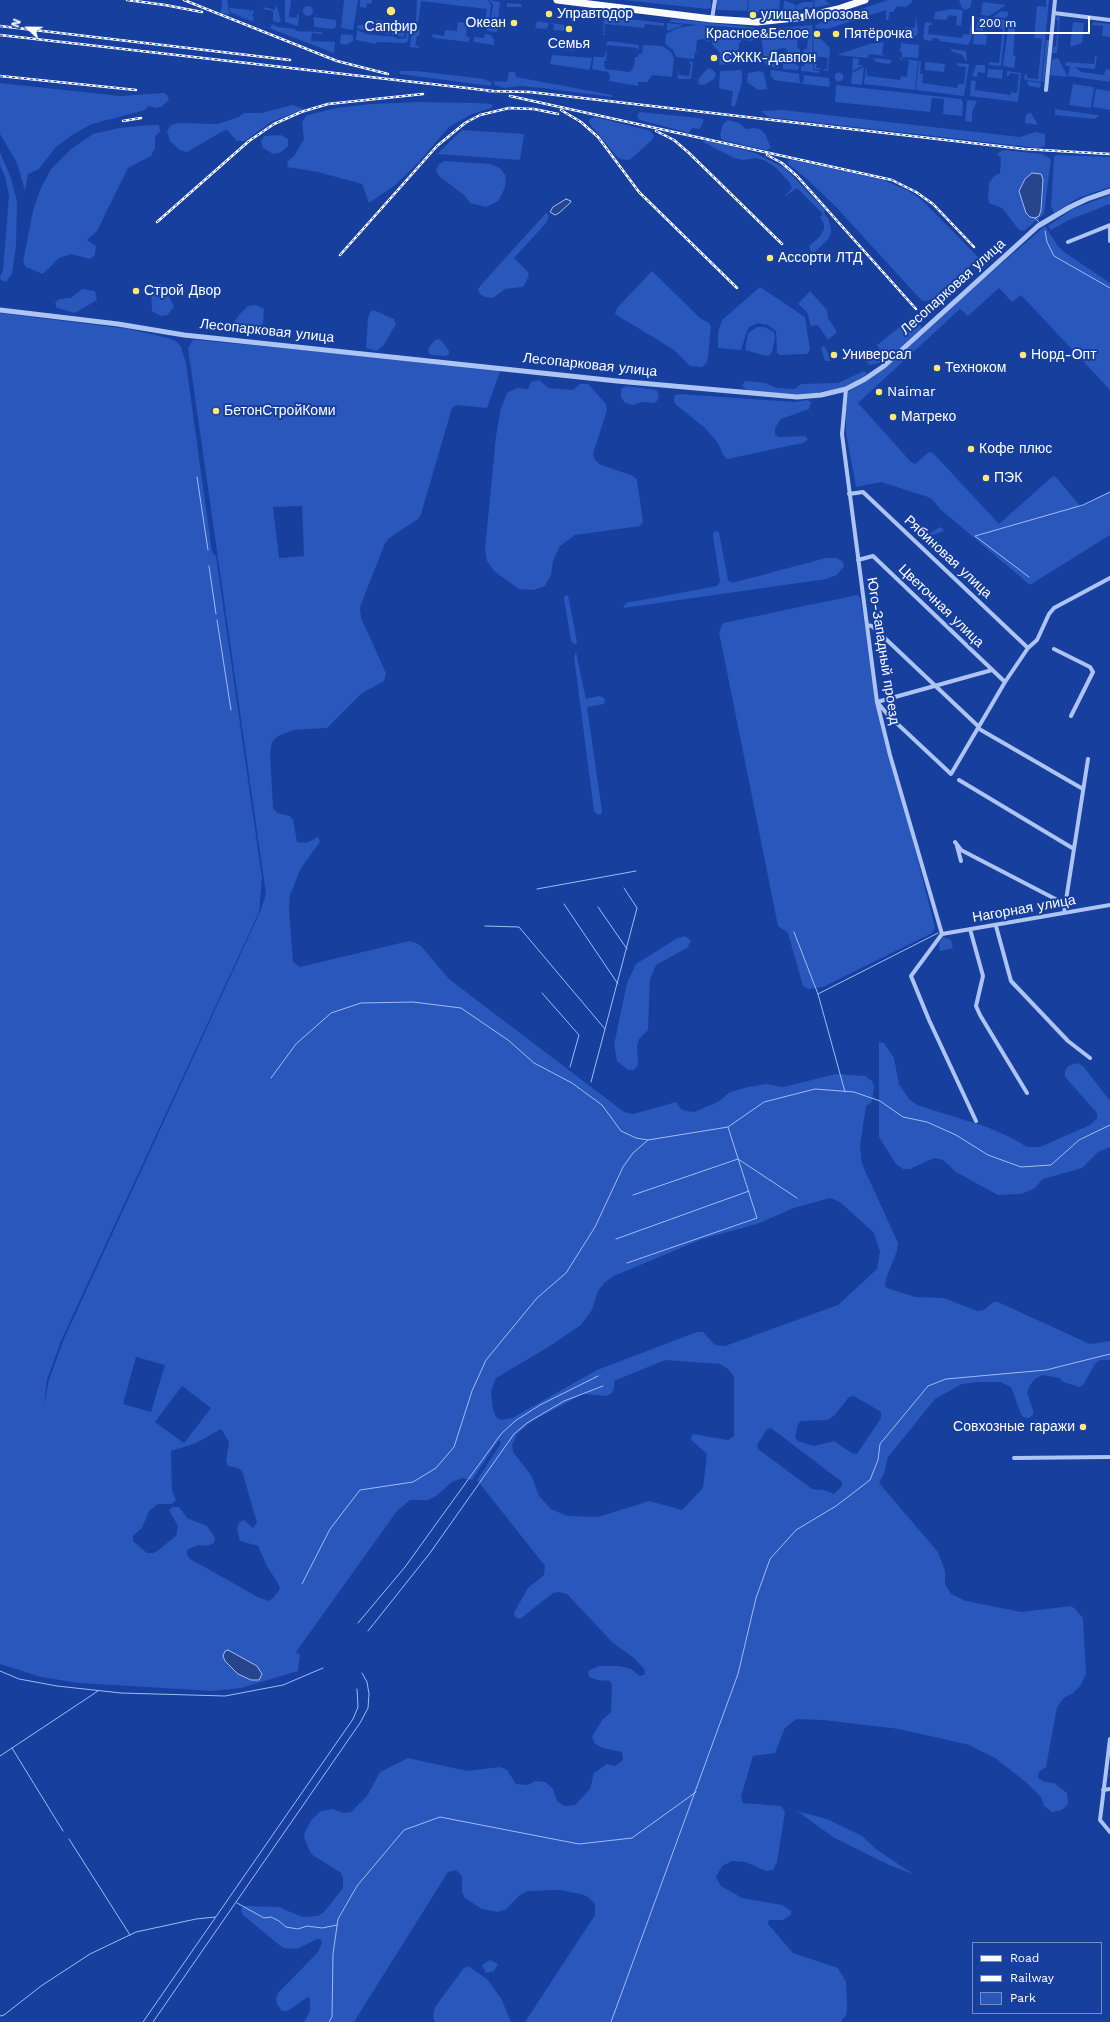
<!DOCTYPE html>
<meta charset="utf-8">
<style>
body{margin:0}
#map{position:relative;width:1110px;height:2022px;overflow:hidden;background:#163f9e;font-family:"Work Sans",sans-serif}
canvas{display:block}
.legend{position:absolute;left:972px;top:1942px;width:130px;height:72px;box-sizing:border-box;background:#163f9e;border:1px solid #738cc5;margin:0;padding:5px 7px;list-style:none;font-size:12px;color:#fff}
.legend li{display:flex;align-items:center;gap:8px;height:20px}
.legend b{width:20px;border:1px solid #738cc5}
.north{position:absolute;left:8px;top:8px;width:40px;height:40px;-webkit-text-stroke:3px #163f9e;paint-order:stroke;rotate:292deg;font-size:11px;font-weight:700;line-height:16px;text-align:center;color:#fff}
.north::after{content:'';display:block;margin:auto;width:14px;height:18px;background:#fff;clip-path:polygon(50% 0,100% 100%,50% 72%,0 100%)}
.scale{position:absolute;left:972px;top:16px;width:118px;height:18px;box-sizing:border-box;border:2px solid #fff;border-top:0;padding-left:5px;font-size:12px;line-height:14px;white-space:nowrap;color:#fff;-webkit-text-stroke:3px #163f9e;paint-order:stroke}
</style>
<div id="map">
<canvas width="1110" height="2022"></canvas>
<ul class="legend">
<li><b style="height:5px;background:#fafbff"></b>Road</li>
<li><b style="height:5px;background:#fff"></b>Railway</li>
<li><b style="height:11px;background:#2957bc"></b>Park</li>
</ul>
<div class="north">N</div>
<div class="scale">200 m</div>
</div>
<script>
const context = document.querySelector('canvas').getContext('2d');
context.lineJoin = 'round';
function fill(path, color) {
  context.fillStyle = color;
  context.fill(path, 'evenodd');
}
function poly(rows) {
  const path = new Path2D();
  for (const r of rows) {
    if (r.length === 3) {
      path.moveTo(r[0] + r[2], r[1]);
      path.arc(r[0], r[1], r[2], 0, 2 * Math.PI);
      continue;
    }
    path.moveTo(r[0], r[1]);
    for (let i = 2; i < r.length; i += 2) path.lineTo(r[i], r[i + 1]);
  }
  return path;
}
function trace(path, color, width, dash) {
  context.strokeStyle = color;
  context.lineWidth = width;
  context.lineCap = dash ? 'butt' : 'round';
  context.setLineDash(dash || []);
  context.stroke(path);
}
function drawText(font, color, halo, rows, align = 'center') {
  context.font = font + ' "Work Sans",sans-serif';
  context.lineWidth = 4;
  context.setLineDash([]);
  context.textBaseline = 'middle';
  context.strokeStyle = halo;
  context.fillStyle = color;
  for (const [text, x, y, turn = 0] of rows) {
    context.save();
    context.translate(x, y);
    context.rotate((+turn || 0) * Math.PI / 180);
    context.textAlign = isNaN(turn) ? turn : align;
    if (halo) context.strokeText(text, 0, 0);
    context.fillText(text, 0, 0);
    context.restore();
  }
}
fill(poly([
 [222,0,227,0,229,13,247,20,251,10,254,11,252,16,254,17,253,21,248,20,270,29,272,24,278,27,295,29,296,31,322,32,322,34,312,33,311,41,335,42,334,53,230,13,228,15,221,13],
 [285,0,291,0,289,17,297,18,297,14,299,15,298,26,285,22],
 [344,0,358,0,353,30,341,28],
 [360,0,372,0,371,4,367,3,366,8,360,7],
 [417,0,488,0,491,5,489,24,475,22,476,19,477,21,485,22,487,9,421,1,418,24,416,24],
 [489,0,500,2,498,21,490,24,493,5],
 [623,0,710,0,711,2,711,7,708,9],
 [717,0,748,0,747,11,717,10],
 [749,0,780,0,779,13,748,12],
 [784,0,796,5,795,11,783,12],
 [814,0,813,8,796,10,797,5,804,2,812,2],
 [815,0,825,0,830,4,814,8],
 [888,0,912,0,912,2,906,7,897,6,893,12,888,12,890,13,888,20,886,20,886,10,827,29,816,28,815,26,820,23],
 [959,0,972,0,970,8,965,10,962,8],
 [983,0,983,2,1006,5,989,16,981,15],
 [1046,0,1049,0,1041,82,1027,80,1024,79,1025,74,1027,74,1027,78,1038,79,1042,39,1034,38,1037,6,1046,7],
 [507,3,521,4,522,7,507,7],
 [276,4,281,21,278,23,273,21,273,11,263,9,263,7,268,8,275,10],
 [308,11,5],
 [229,8,250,10,249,15,247,19,230,12],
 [952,9,963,10,961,26,956,25,957,16,949,15,946,20,934,19,935,12],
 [573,11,597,14,597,18,596,15,575,13,574,20,571,22],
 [1001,11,1008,12,1008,15,1006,18,993,17],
 [916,15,918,33,913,39,904,39,905,27,915,28],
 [1060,15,1057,53,1052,53,1053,47,1056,46,1058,21,1056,20,1056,18],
 [604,16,664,23,664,26,645,24,644,28,605,24,604,33,606,35,603,35],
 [314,17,336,20,336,27,333,29,314,27],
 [972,17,974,18,971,40,968,45,939,41,939,39,933,38,932,41,925,40,923,38,925,22,932,23,932,25,929,25,928,34,962,38,963,34,969,35],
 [980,17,1006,20,1001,66,989,65,989,62,999,63,1003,29,998,28,999,21,982,19,980,28,983,28,983,31,976,30,978,19],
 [672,19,751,27,756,29,699,25,710,27,709,42,703,39,697,40,696,50,698,52,695,52,694,59,676,57,673,50,665,44,666,34,678,28,698,25,669,22],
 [372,20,373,20,372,33,357,28,358,25,364,25,364,29,370,30],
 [376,20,392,22,390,34,375,32],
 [394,21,396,21,394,33,401,33,401,30,405,30,404,37,392,35],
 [537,21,549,23,547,29,535,28],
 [1009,21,1015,30,1013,55,1016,56,1014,68,1003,66],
 [458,22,471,24,471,27,467,27,466,36,470,38,468,42,434,38,432,36,432,34,444,36,445,30,457,31],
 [1073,22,1084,23,1082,43,1070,47],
 [1093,22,1110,24,1110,37,1102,36,1103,26,1092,25],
 [498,23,497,32,487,31,487,27],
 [551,23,564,25,564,31,553,30,554,25],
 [667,23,684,25,667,31],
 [812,25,813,70,819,71,819,73,801,71,801,66,804,66,805,62,802,62,803,54,804,49,807,49,808,38,804,37,798,37,797,48,800,49,800,54,799,61,796,61,796,65,799,66,798,70,783,69,783,60,787,60,788,50,784,48,778,49,777,59,780,60,779,68,765,65,760,30],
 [714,28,757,31,753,41,742,40,739,44,738,56,745,58,743,63,719,65,720,53,712,44],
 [415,29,420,30,419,36,417,36,415,46,419,46,419,48,410,47,412,30],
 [357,30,366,34,395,37,398,39,406,38,407,30,410,30,408,41,405,43,377,42,376,44,356,40],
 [813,32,815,32,814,39,821,39,830,48,828,71,823,70,823,69,827,69,828,58,824,57,818,57,816,68,820,68,820,70,814,69],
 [974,33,987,35,986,45,973,44],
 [341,34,353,35,353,41,346,45,340,44],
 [485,34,491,35,494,40,494,45,474,42,474,37,484,38],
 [1046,40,1049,40,1044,82,1042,82],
 [609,41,639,45,638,52,637,48,608,45,607,47,606,43],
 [884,42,882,54,885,56,869,54,868,58,837,55,869,44],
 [901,43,919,45,918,58,902,57,902,52,900,52],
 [555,45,574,48,574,51,554,49],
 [643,45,662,46,671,52,674,58,672,77,652,75,647,82,638,82,638,86,609,81,610,76,608,72,592,69,594,57,604,57,607,49,606,61,604,61,605,69,630,72,634,66,635,57,638,57,638,54,642,54],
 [951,49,966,51,967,62,962,55,951,51],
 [552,55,592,58,590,68,589,70,550,64],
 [756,56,762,56,763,63,749,63,749,59,754,58],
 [1095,56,1097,56,1095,69,1075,67,1081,72,1104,75,1106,69,1110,70,1110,82,1068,76,1070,66,1065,66,1066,62,1094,64],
 [853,58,859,59,858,65,864,65,852,71],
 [873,58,892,60,892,61,889,64,876,62],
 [900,58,918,61,915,90,864,84,866,68,867,69,867,76,900,80,901,76,907,77,909,60,902,59,900,61],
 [1058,58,1068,77,1050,75,1052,60],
 [689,61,693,62,691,79,678,79,678,70,679,75,689,76,691,65],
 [919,61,921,61,920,74,923,74,922,83,957,88,958,84,964,84,966,67,957,66,957,63,969,64,964,96,916,90],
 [925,62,945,64,944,72,925,70],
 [976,65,985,65,985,73,978,72,977,77,972,76],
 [864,67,862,85,851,84,852,73],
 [708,68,713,70,716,74,714,79,704,85,698,84,699,78],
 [988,69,1003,70,1002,79,987,77],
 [740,70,742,72,742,82,735,106,731,106,733,91,721,89,719,87,720,71],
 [772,70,799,74,800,83,803,83,804,75,829,78,830,87,780,81,774,80,771,76,770,71],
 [399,71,417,71,484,79,492,83,490,86,400,74],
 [759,71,764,73,767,89,758,90,747,82,748,73],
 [1007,71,1021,73,1018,102,970,96,971,80,976,81,975,90,1011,95,1011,92,1017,93,1019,74,1010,73,1009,76,1007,76],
 [509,72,515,72,516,77,612,95,612,97,543,88,520,86,504,88,495,85,494,81,507,82],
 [839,77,4.5],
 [1027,81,1041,83,1040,88,1029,86],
 [0,83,120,96,164,93,168,96,169,100,161,107,156,108,148,106,145,110,92,124,72,135,55,148,39,169,28,174,25,191,17,163,0,134],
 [1073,84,1094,87,1091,108,1069,105],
 [836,85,961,99,963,103,962,116,943,114,944,99,932,98,930,112,835,102],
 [1096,89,1110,91,1110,110,1093,107],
 [968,100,977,101,972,112,972,122,965,121,967,101],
 [418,102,478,103,491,104,493,106,491,108,472,114,449,127,417,164,394,186,369,203,362,184,318,172,287,167,288,161,294,156,304,139,302,122,307,115,337,108,371,104],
 [293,105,304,109,271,122,245,141,237,141,227,130,223,131,187,152,180,150,170,141,167,131,171,125,179,123,218,124,239,117,244,113,261,113],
 [1055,109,1096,115,1099,115,1095,119,1055,115],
 [783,110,1020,137,1035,132,1045,134,1045,146,1038,148,768,117,761,111],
 [639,112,699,118,704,120,700,129,692,128,689,133,640,120,637,117],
 [1029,113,1031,113,1038,125,1025,123,1026,115],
 [595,117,650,131,654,136,652,140,631,159,627,160,620,159,616,156,589,123,589,120,592,118],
 [728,120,739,123,746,129,754,128,760,129,765,134,771,148,766,150,722,140,720,135,723,124],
 [149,125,159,125,160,131,155,137,155,148,151,156,128,168,97,231,87,240,96,246,95,255,90,259,71,254,59,258,43,274,26,267,23,262,33,211,40,190,51,169,71,149,93,134,119,128],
 [462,130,524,134,520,160,437,154],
 [281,135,288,139,288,146,280,153,273,154,263,148,261,141,264,136],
 [707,140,755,153,785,168,825,210,824,214,828,218,831,228,831,233,829,238,815,252,811,252,809,246,820,236,824,229,824,224,820,217,823,214,797,188,784,197,792,188,790,183,776,168,766,161,756,158,743,160,734,158,703,142],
 [1003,150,1042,154,1051,159,1044,214,1024,231,1019,230,1002,208,989,203,988,199,989,183,994,176,1000,173,1001,158,997,154],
 [0,152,11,178,17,202,16,246,12,274,6,282,1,280,0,277,3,270,9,195,5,177,0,165],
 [1056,155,1110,157,1110,187,1078,198,1054,213,1051,206,1054,157],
 [790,159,881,179,907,190,922,200,976,255,978,257,977,260,934,300,922,301,836,207,808,180,787,163],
 [444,161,490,164,500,168,506,176,505,188,498,201,486,207,470,203,464,195,439,176,436,170,439,164],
 [1110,195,1110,204,1069,220,1051,230,1048,226,1073,209],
 [546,213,549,215,547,222,514,258,528,272,529,275,525,284,522,287,505,289,493,298,485,297,480,294,478,290,480,286],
 [1045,226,1058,246,1064,252,1110,283,1110,390,1021,295,1012,302,999,288,968,316,960,309,858,403,911,462,915,464,929,452,933,453,999,524,1053,476,1056,477,1081,507,1110,491,1110,535,1030,585,940,509,931,498,881,482,856,487,846,433,846,410,848,392,865,381],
 [652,271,700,318,709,323,711,326,708,356,707,362,702,367,690,366,674,350,615,314,617,308],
 [162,284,174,306,168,315,161,316,152,311,151,290,154,285],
 [760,287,805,317,810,350,807,354,780,355,777,353,776,331,768,325,758,323,749,327,747,331,741,350,718,348,718,332,722,320],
 [82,289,95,291,97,300,75,313,57,308,55,303,59,299,71,298],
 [810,291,827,310,828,318,837,332,828,340,818,325,811,326,807,312,798,304],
 [256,305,264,309,263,323,257,330,237,327,234,322,239,315,248,306],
 [373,310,394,319,396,324,383,346,377,351,366,348,368,318,370,312],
 [0,313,129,329,168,338,176,341,181,347,186,363,212,552,216,556,262,878,259,912,61,1341,47,1380,44,1405,49,1380,63,1341,260,912,266,894,188,348,193,340,197,340,501,369,487,408,456,405,452,408,421,514,418,519,388,539,385,543,360,607,361,618,386,673,384,681,362,693,327,728,293,730,278,736,272,742,270,753,273,808,277,813,290,816,293,820,297,842,306,843,318,837,320,842,301,868,290,895,289,908,293,962,300,967,409,941,414,942,421,946,449,979,624,1112,633,1114,676,1102,682,1110,694,1112,718,1102,730,1092,748,1087,766,1084,783,1087,836,1074,865,1076,872,1081,874,1086,872,1102,866,1106,860,1146,862,1164,898,1243,897,1251,886,1279,885,1285,887,1288,915,1297,944,1298,977,1311,984,1310,993,1302,998,1302,1090,1344,1110,1341,1110,1360,1100,1360,1095,1364,1083,1385,1080,1387,1063,1382,1060,1378,1042,1375,1035,1379,1030,1385,1027,1392,1034,1414,1029,1418,1023,1417,1021,1414,1011,1387,1000,1382,978,1382,962,1384,935,1399,888,1457,884,1474,879,1483,938,1552,945,1571,945,1584,951,1594,966,1601,1021,1612,1071,1606,1074,1608,1083,1618,1086,1674,1080,1686,1072,1694,1065,1697,1057,1707,1046,1767,1039,1772,1038,1778,1045,1782,1054,1783,1067,1793,1068,1804,1062,1810,1052,1812,1044,1806,1041,1797,1027,1783,995,1758,969,1745,899,1729,823,1720,796,1719,785,1728,775,1753,753,1756,741,1797,743,1803,781,1806,785,1812,777,1862,773,1870,766,1871,745,1862,732,1861,722,1866,716,1877,721,1886,742,1898,782,1905,791,1911,791,1915,783,1920,769,1920,768,1924,793,1953,838,1968,846,1982,847,2008,846,2016,842,2019,842,2022,525,2022,595,1915,595,1904,589,1898,584,1895,560,1890,528,1891,520,1895,506,1909,498,1912,482,1909,465,1898,462,1892,462,1876,456,1870,448,1872,354,2022,304,2022,310,2011,310,1999,308,1997,287,2011,282,2011,277,2004,276,1999,278,1993,318,1952,322,1943,321,1939,317,1939,297,1949,283,1948,243,1915,241,1911,242,1907,247,1906,279,1907,302,1917,318,1916,324,1912,343,1888,343,1878,341,1873,311,1854,305,1840,304,1834,312,1819,321,1811,332,1809,344,1813,351,1812,367,1796,380,1772,408,1758,467,1771,500,1767,507,1770,516,1784,528,1785,535,1781,545,1782,553,1789,557,1801,564,1806,575,1805,590,1789,594,1773,607,1764,615,1766,623,1760,622,1752,603,1748,595,1744,592,1737,602,1720,611,1712,612,1685,610,1681,598,1680,589,1677,588,1671,599,1666,619,1666,631,1669,640,1676,645,1674,644,1669,634,1658,613,1643,567,1594,560,1592,553,1593,520,1619,515,1617,514,1613,520,1602,528,1588,544,1575,545,1566,477,1480,501,1443,499,1440,472,1480,462,1478,452,1482,436,1496,428,1500,410,1500,397,1511,296,1652,300,1655,298,1671,241,1688,213,1691,79,1683,41,1677,0,1664],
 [302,506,304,556,279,558,273,507],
 [830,1198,840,1202,874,1233,880,1252,877,1269,838,1305,725,1346,715,1345,703,1332,697,1332,597,1370,512,1418,501,1420,496,1417,493,1410,491,1392,496,1378,550,1346,581,1325,592,1310,598,1291,605,1282,614,1276,702,1239,757,1224,794,1208],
 [136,1357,165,1365,151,1412,123,1404],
 [665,1360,720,1364,728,1369,734,1377,734,1436,728,1440,692,1434,691,1440,707,1454,703,1488,682,1510,649,1501,598,1517,567,1516,551,1509,539,1496,531,1475,513,1452,512,1445,517,1434,532,1421,583,1394,607,1396,612,1393,614,1388,614,1381],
 [182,1386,211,1408,184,1443,155,1422],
 [854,1396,881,1412,881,1418,857,1454,852,1453,834,1441,814,1446,798,1441,795,1437,798,1424,801,1421,827,1420,834,1416,849,1397],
 [771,1428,842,1482,842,1486,834,1494,824,1490,812,1489,758,1449,757,1445,767,1429],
 [221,1429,229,1442,226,1460,228,1466,238,1468,242,1471,257,1523,253,1528,244,1520,239,1522,237,1530,240,1541,258,1546,267,1566,280,1587,278,1592,273,1598,268,1601,258,1597,190,1559,187,1555,187,1550,199,1545,206,1546,214,1543,215,1538,207,1526,187,1518,179,1507,173,1507,169,1510,178,1526,176,1536,157,1551,153,1553,147,1553,133,1541,133,1536,142,1528,149,1511,158,1504,172,1504,176,1500,172,1491,171,1451,196,1443],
 [917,324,921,326,921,329,884,362,870,365,867,362,867,355,874,356,880,350,877,345,902,325,910,331],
 [757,327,765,327,774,332,775,338,772,352,770,355,766,356,745,350,748,333],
 [440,339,449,351,449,354,446,356,431,355,428,352,429,347,435,340],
 [824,346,827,351,830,361,825,361,821,347],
 [864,371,867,373,866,375,844,387,817,393,796,395,747,391,742,385,745,381,765,383,777,388,795,389,801,384,838,383],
 [539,380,549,388,573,390,580,384,588,384,606,404,607,410,593,454,595,460,599,464,633,476,637,480,643,522,640,526,575,535,560,546,553,561,551,575,545,586,533,590,519,589,494,571,487,561,485,549,496,436,501,408,507,393,517,388,528,389,531,382],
 [626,386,656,390,659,394,658,400,654,403,641,402,633,405,625,403,621,397,621,389],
 [680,394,794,402,807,400,811,402,809,409,781,419,775,428,775,435,779,437,805,436,808,439,803,443,727,459,723,455,718,443,705,428,675,404,674,399,675,395],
 [940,527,943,529,943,531,924,539,924,537],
 [717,531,719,533,728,580,732,583,826,558,837,558,843,562,844,566,837,575,827,579,623,608,626,603,717,586,720,581,713,536,714,532],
 [568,595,577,642,575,645,571,641,564,598,565,596],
 [857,595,860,597,877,702,935,927,932,933,823,987,808,989,803,986,788,933,778,926,719,632,723,623],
 [576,652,586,699,599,696,603,697,605,700,604,704,587,707,602,811,601,814,598,815,594,811,574,657],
 [685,936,691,941,687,948,656,965,650,979,648,1030,639,1039,637,1046,638,1065,634,1070,628,1070,617,1061,614,1045,627,983,636,964,676,939],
 [943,937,951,940,953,948,940,951,939,944],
 [879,1042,884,1043,894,1058,899,1084,909,1099,917,1105,987,1127,1010,1137,1027,1147,1040,1147,1090,1125,1097,1118,1097,1113,1065,1077,1065,1071,1068,1066,1078,1063,1084,1067,1110,1101,1110,1147,1098,1152,1082,1168,1043,1179,1035,1188,1021,1194,998,1195,956,1172,943,1160,934,1158,910,1169,903,1169,896,1164,879,1137],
 [797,1811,827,1819,862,1836,876,1849,913,1874,889,1865,833,1837],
 [490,1960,498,1964,494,1971,486,1973,482,1965],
 [468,1966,487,1979,494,1989,501,1998,511,2022,435,2022,433,2017,435,2007,464,1968]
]), '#2957bc');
const water = poly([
 [1032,173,1041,174,1043,179,1041,210,1039,216,1035,218,1030,217,1026,213,1019,191,1025,179,1032,173],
 [566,199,571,201,570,203,559,213,555,215,550,212,553,207,566,199],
 [228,1650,257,1666,262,1674,259,1680,251,1680,238,1674,225,1661,223,1656,225,1651,228,1650]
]);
fill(water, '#26458d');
trace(water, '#a0bcf6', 1);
trace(poly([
 [1035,218,1039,222],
 [1045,231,1047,242,1054,256,1110,288],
 [197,477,208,550],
 [209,566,216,614],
 [1029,577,975,536,1083,505,1110,492],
 [217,620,231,710],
 [537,889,636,871],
 [564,904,618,984],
 [598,907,627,949],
 [485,926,519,927,605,1029],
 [794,932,818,994,845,1092],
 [542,993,579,1035,570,1067],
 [818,994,938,933],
 [271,1078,296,1044,331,1013,361,1003,413,1002,461,1008,508,1040,534,1063,572,1083,602,1105,621,1131,636,1138,648,1140],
 [591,1082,637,908,624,888],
 [633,1195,738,1159,797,1198],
 [616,1239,749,1191],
 [627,1263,757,1218,728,1127],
 [302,1584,330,1529,360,1490,413,1482,436,1468,454,1447,472,1391,486,1360,537,1298,566,1273,595,1227,623,1167,633,1153,648,1140,728,1127,764,1102,815,1089,854,1092,880,1101,903,1117,927,1122,956,1135,988,1155,1021,1167,1051,1165,1079,1140,1110,1125],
 [358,1623,405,1567,501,1434,515,1421,540,1405,598,1376],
 [368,1631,430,1553,514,1434,527,1423,564,1401,603,1386],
 [0,1671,19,1679,57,1686,121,1693,225,1696,283,1685,323,1668],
 [12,1748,63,1831],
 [0,1756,98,1691],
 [69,1839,130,1935],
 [237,1903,264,1918,271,1917,279,1921,286,1927,298,1929,307,1926,322,1928,337,1925],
 [0,2016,4,2015,41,1986,90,1954,136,1932,196,1919,215,1917],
 [143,2022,353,1719,358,1707,357,1689],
 [153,2022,360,1723,368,1708,369,1694,367,1682,362,1673],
 [329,2022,332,2017,333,1954,338,1919,357,1886,404,1830,440,1817,579,1844,632,1838,696,1792],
 [611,2022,738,1674,756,1598,770,1559,796,1530,836,1506,870,1480,878,1460,880,1444,928,1386,946,1379,1046,1370,1110,1354]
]), '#a0bcf6', 1);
trace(poly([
 [1054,13,1110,20],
 [712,19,715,0],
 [1046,90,1055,0],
 [1110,227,1110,241],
 [1068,242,1110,225],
 [846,389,842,434,877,702,890,755,942,934],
 [849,494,863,492,1028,648],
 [858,560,873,556,1005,682],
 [867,625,872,626,979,727],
 [1054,649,1090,667,1093,672,1071,716],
 [992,670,877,702,889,716,951,774,1005,682,1028,648,1037,640,1049,614,1054,608,1110,578],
 [981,730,1083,789],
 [959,780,1074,849],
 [955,842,961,850,1065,904],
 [957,846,961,861],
 [1064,913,1088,759],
 [996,926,1011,981,1068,1041,1090,1058],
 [970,929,983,976,976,1006,980,1015,1027,1093],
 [942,934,911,976,929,1020,976,1121],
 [942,934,1110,905],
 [1014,1458,1110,1457],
 [1110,1739,1100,1820,1110,1832],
 [1103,1790,1110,1789]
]), '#aec4f3', 4);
trace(poly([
 [0,310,118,324,184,335,617,381,797,397,821,395,846,389,865,379,884,366,1038,226,1070,207,1087,199,1110,191]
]), '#aec4f3', 5);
trace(poly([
 [557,0,712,19,757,22,804,17,838,9,865,0]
]), '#fafbff', 7);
const rail = poly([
 [127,0,165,5,202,12],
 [184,0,337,61,388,74],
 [0,26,290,60],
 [0,35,493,91],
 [0,76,136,90],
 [488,91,530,92,1024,149,1110,154],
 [510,96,892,180,916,192,933,204,974,247],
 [561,110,581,122,598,137,639,192,737,288],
 [123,121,141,118],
 [656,131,674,140,689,153,782,244],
 [767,155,782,163,797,176,916,309],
 [157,222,249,141,274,124,301,112,328,104,423,94],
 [340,255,437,146,465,123,480,115,509,108,534,109,558,114]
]);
trace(rail, '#fff', 2.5);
trace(rail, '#163f9e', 1, [3]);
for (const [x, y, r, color] of [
 [391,11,5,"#ffe970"],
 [549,14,4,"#ffe970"],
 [753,15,4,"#ffe970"],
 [514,23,4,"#ffe970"],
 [569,29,4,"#ffe970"],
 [817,34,4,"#ffe970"],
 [836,34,4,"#ffe970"],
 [714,58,4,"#ffe970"],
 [770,258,4,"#ffe970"],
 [136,291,4,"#ffe970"],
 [834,355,4,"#ffe970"],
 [1023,355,4,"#ffe970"],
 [937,368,4,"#ffe970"],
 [879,392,4,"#ffe970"],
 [216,411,4,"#ffe970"],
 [893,417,4,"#ffe970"],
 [971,449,4,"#ffe970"],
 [986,478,4,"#ffe970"],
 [1083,1427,4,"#ffe970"]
]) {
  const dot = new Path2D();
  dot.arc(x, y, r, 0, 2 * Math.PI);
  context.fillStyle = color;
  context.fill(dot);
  trace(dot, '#163f9e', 1.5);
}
drawText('14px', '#fff', '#163f9e', [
 ["Управтодор",557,14],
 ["улица Морозова",761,15],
 ["Океан",506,23,"right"],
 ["Сапфир",391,27,"center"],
 ["Красное&Белое",809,34,"right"],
 ["Пятёрочка",844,34],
 ["Семья",569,44,"center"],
 ["СЖКК-Давпон",722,58],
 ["Ассорти ЛТД",778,258],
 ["Строй Двор",144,291],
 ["Универсал",842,355],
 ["Норд-Опт",1031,355],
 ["Техноком",945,368],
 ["Naimar",887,392],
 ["БетонСтройКоми",224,411],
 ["Матреко",901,417],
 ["Кофе плюс",979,449],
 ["ПЭК",994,478],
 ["Совхозные гаражи",1075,1427,"right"]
], 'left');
drawText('14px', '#fff', '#163f9e', [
 ["Лесопарковая улица",953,287,-42],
 ["Лесопарковая улица",267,331,6],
 ["Лесопарковая улица",590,365,6],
 ["Рябиновая улица",948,557,43],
 ["Цветочная улица",941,606,44],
 ["Юго-Западный проезд",883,651,81],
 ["Нагорная улица",1024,909,-10]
]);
</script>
